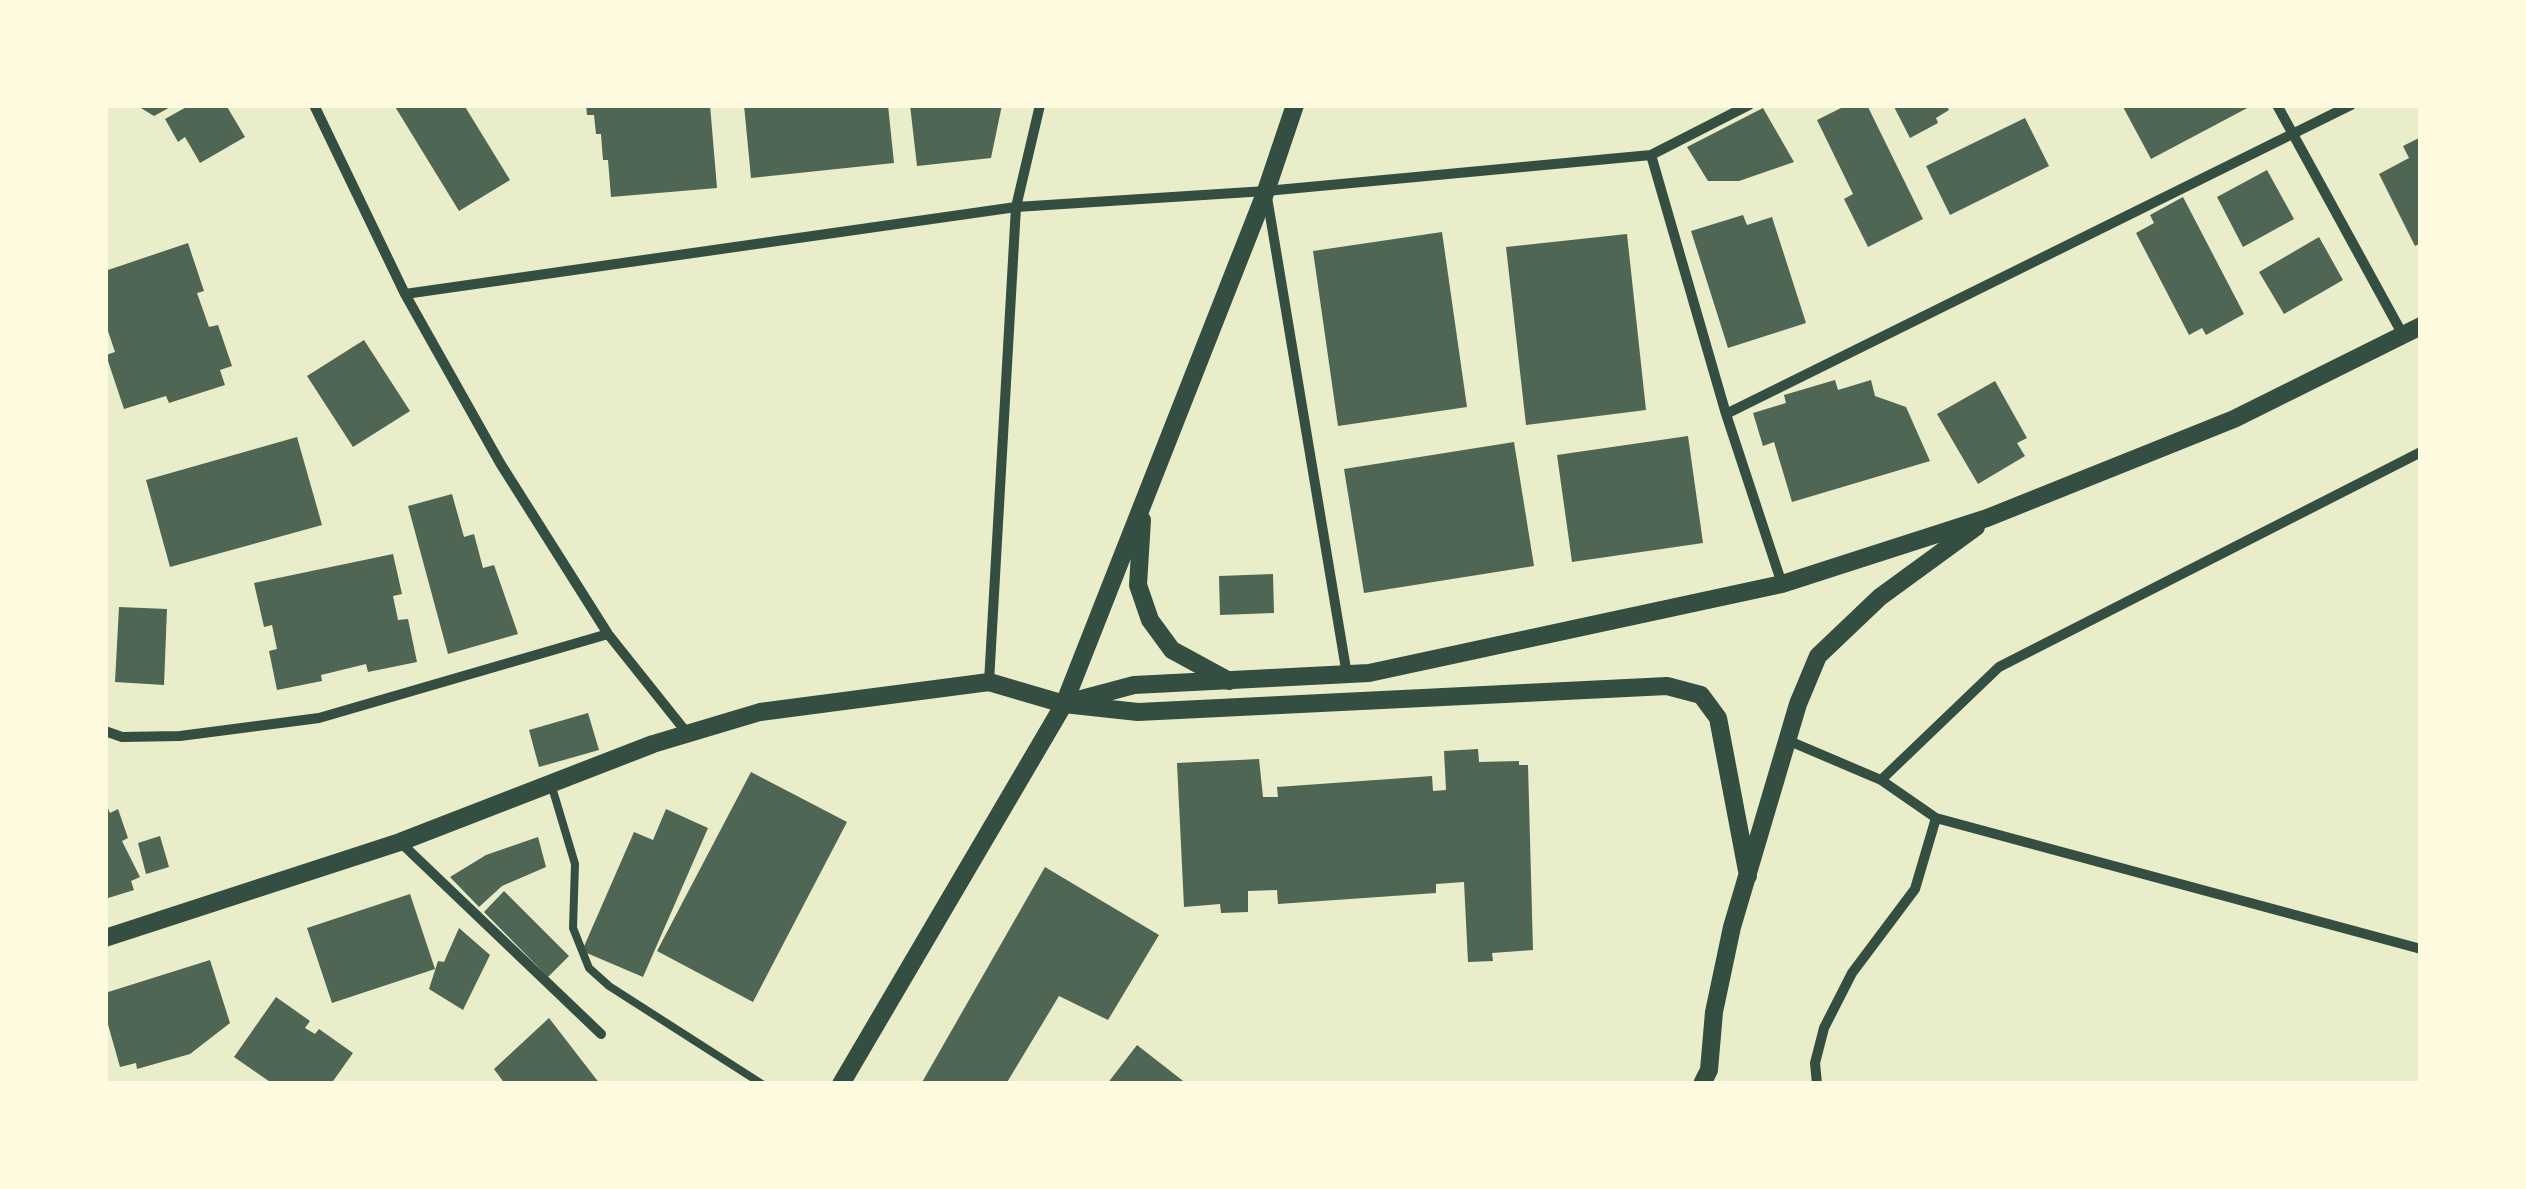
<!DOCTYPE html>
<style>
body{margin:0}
#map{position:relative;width:2526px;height:1189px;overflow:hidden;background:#e9edc9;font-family:"Exo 2",sans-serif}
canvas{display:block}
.frame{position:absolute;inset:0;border:108px solid #fefae0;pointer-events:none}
</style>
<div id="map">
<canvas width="2526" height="1189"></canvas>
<div class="frame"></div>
</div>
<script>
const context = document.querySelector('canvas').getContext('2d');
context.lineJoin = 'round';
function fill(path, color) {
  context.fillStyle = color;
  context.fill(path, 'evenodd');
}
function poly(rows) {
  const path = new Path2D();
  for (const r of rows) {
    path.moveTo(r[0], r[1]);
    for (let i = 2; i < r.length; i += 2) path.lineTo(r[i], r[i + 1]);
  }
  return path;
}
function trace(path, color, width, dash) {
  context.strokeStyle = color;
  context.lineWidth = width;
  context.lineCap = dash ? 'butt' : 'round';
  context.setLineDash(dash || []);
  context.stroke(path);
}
fill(poly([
 [136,105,174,105,154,116],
 [190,105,226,105,245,137,200,163,185,137,178,142,165,119],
 [394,105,464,105,510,180,459,211],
 [586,105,710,105,717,188,611,197,608,160,603,160,601,134,596,134,594,115,587,115],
 [744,105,888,105,894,163,751,178],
 [910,105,1002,105,991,158,917,166],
 [1847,105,1867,105,1923,219,1868,247,1844,199,1853,194,1817,120],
 [1893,105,1946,105,1949,110,1936,118,1938,123,1910,138],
 [2122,105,2253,105,2151,159],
 [1763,108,1794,162,1739,181,1708,181,1687,147],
 [2025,118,2049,166,1950,215,1926,166],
 [2421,137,2421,243,2415,246,2379,174,2409,158,2403,146],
 [2267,170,2294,219,2243,247,2217,197],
 [2183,197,2244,314,2206,335,2202,328,2189,335,2136,233,2154,223,2150,215],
 [1743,215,1747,225,1772,217,1806,323,1728,348,1691,231],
 [1442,232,1467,407,1338,426,1313,251],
 [1627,234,1646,410,1526,425,1506,247],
 [2319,237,2343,280,2284,314,2259,272],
 [188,243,204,291,197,293,209,327,218,325,232,366,220,370,225,385,169,403,166,396,124,409,106,355,115,352,105,322,105,271],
 [364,340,410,411,353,447,307,376],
 [1835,380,1838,390,1871,380,1875,396,1906,407,1930,461,1792,502,1774,442,1763,446,1753,413,1786,403,1784,395],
 [1995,381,2027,438,2017,443,2025,456,1978,484,1937,414],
 [1688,436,1703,543,1572,562,1557,455],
 [297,437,322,525,170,567,146,480],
 [1514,442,1534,566,1364,593,1344,469],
 [452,494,464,537,474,534,483,568,494,565,518,634,448,654,408,506],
 [393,554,402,594,393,596,398,620,408,619,417,662,368,672,366,664,321,675,322,681,277,690,269,651,277,649,272,625,264,627,254,583],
 [1273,574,1274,613,1220,615,1219,576],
 [119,607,167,609,164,685,115,682],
 [588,713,599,750,539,767,529,730],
 [1478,749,1479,762,1519,761,1519,765,1528,765,1533,950,1492,953,1493,961,1468,962,1464,882,1436,884,1436,893,1278,904,1277,890,1248,891,1248,912,1221,913,1220,904,1184,907,1177,763,1259,759,1263,797,1278,797,1277,787,1432,776,1433,791,1446,790,1444,751],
 [751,772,847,822,753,1002,657,951],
 [105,802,110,813,118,809,128,838,122,841,140,877,131,881,134,890,105,899],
 [666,809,708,828,643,977,582,951,634,832,653,840],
 [160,836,169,867,146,874,138,843],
 [538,837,546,867,502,886,479,907,450,877,486,855],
 [1045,867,1159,935,1108,1020,1059,996,1006,1084,921,1084],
 [504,891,569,956,548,977,484,912],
 [410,894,435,969,332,1003,307,928],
 [459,928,490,955,463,1010,429,989,438,961,444,962],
 [210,960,230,1023,190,1054,137,1069,136,1063,120,1067,105,1014,105,993],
 [276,997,310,1021,305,1028,315,1034,319,1029,353,1053,331,1084,273,1084,234,1057],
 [549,1018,600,1084,505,1084,494,1069],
 [1137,1045,1187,1084,1107,1084]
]), '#4f6655');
trace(poly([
 [551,784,575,864,573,928,589,968,609,986,762,1084]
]), '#344e41', 8);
trace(poly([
 [314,105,405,294,500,463,608,634,687,733],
 [2277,105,2403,335],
 [1651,155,1726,414,1782,584],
 [1267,197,1347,675],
 [405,294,1016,207,1266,191,1651,155,1749,105],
 [1726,414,2351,105],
 [989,682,1016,207,1040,105],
 [105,731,122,737,180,736,319,718,608,634],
 [1787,740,1881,780,1936,818,2421,949],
 [1881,780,1999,667,2421,452],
 [400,842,601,1034],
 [1817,1084,1815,1063,1824,1028,1852,973,1915,889,1936,818]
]), '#344e41', 10);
trace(poly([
 [1142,520,1138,585,1150,620,1172,650,1229,681],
 [1074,701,1134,685,1369,673,1782,584,1987,518,2234,419,2421,326],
 [105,938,400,842,653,744,760,712,989,682,1064,704,1138,712,1667,686,1701,695,1718,718,1748,876],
 [841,1084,1064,704,1266,191,1295,105],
 [1702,1084,1709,1070,1714,1012,1732,927,1798,704,1818,656,1880,597,1976,527]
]), '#344e41', 18);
</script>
